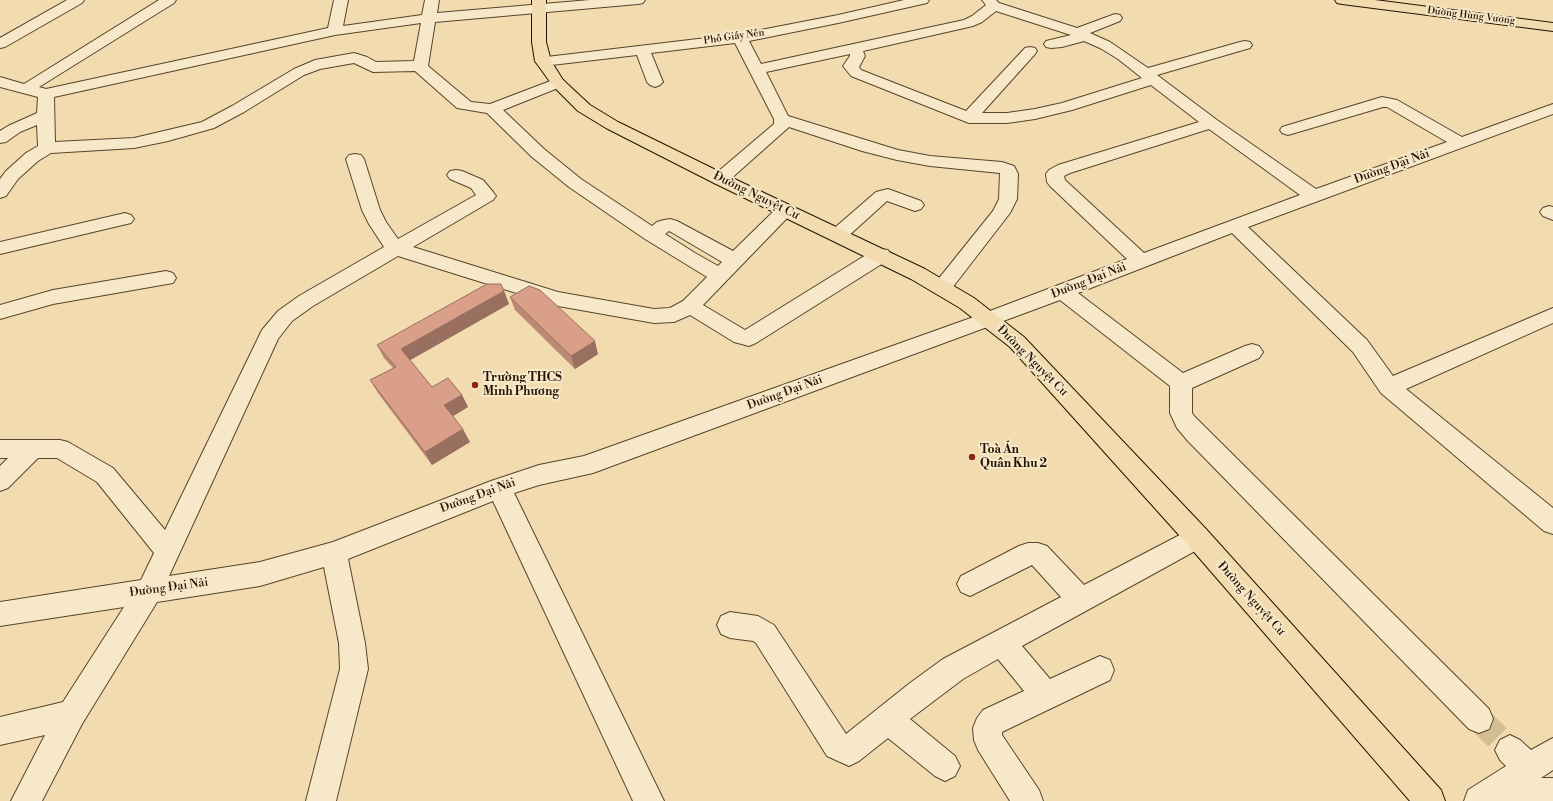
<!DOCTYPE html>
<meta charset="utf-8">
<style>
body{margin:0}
canvas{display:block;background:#f2dbae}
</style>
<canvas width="1553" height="801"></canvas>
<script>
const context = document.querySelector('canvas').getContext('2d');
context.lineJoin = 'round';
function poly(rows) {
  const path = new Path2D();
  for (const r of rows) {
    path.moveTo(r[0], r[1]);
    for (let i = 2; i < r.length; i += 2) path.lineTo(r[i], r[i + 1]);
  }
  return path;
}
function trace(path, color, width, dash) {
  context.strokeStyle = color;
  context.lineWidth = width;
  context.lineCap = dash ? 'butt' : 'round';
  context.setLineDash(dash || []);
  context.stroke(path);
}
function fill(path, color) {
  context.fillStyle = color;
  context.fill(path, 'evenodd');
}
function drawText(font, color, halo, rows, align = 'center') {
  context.font = font + ' "Libre Bodoni",serif';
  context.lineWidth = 4;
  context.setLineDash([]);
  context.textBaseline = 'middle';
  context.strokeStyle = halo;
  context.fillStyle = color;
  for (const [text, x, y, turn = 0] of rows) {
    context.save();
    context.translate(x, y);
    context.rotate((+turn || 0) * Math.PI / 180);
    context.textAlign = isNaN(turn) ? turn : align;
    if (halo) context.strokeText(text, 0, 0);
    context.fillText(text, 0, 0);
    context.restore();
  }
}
trace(poly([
 [1479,719,1510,750]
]), '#d3bd94', 26, [26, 13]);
const minor = poly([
 [67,0,84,0,82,3,5,47,0,48,0,38,67,0],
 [159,0,176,0,174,3,39,87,46,89,328,28,334,0,348,0,343,26,422,15,425,0,439,0,437,13,590,0,645,0,643,3,638,4,435,22,428,66,471,102,490,104,553,80,558,78,563,80,566,83,563,86,503,110,544,149,581,179,652,226,657,222,664,220,670,219,677,221,733,251,779,206,785,204,791,206,794,210,791,214,703,305,745,330,874,250,881,249,888,250,891,255,888,260,756,343,749,346,734,342,690,315,674,322,654,323,558,306,398,256,313,306,292,321,278,339,169,576,260,562,333,542,491,481,539,465,584,456,982,314,1127,259,1050,186,1047,182,1046,174,1049,170,1058,165,1199,122,1151,85,1072,110,1035,119,1007,123,969,123,851,76,843,66,850,56,850,54,766,72,788,116,898,150,930,156,1002,162,1014,166,1018,174,1017,199,1010,213,949,292,942,294,935,292,932,287,993,211,999,199,1000,173,930,166,897,160,862,151,789,127,726,183,720,184,714,183,711,179,714,175,774,124,774,119,735,43,651,53,663,82,660,85,655,87,650,85,647,82,637,55,543,66,538,64,535,61,538,58,740,34,838,15,904,0,929,0,927,3,838,23,749,41,761,64,964,20,972,16,986,5,982,0,996,0,999,3,1077,28,1115,14,1120,15,1122,18,1120,21,1090,33,1110,42,1148,68,1240,42,1245,41,1250,42,1252,45,1250,48,1157,75,1217,120,1316,189,1447,142,1387,107,1383,107,1288,135,1282,133,1280,130,1282,127,1382,97,1397,100,1462,137,1553,104,1553,114,1248,227,1367,340,1393,376,1553,308,1553,323,1406,389,1553,508,1553,534,1544,531,1381,393,1353,352,1232,233,1078,293,1183,373,1245,346,1252,344,1259,346,1263,352,1259,358,1192,388,1192,413,1194,416,1489,709,1493,719,1489,729,1479,733,1469,729,1187,440,1177,428,1170,413,1170,386,1060,300,593,473,539,485,514,493,664,801,633,801,493,501,348,559,365,643,368,669,336,801,306,801,340,669,339,643,324,567,260,586,157,602,82,724,42,801,11,801,45,735,0,745,0,717,63,702,124,607,0,626,0,602,141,580,154,553,97,482,57,458,38,458,8,488,0,491,0,466,8,458,0,458,0,440,60,440,68,442,113,468,165,530,262,330,278,311,299,296,384,247,369,224,362,210,346,159,349,155,355,154,361,155,364,159,380,210,386,222,398,239,476,195,471,188,450,179,447,175,450,171,456,170,462,171,483,180,493,192,496,196,493,200,413,247,558,292,654,309,670,308,683,301,707,277,645,239,569,187,532,157,487,113,457,108,415,71,373,72,354,63,320,69,304,75,244,112,214,128,168,141,134,148,51,153,38,161,18,179,6,196,0,198,0,179,6,171,26,153,38,146,37,125,20,132,6,142,0,143,0,131,8,126,37,113,38,97,0,87,0,77,24,84,159,0],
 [996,11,1071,35,1046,41,1044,44,1046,47,1051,48,1062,47,1084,41,1100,48,1118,59,1142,78,1062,103,1035,109,1007,113,982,113,1035,54,1037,51,1035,48,1030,47,1025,48,966,111,861,70,859,67,865,56,863,51,973,26,982,22,996,11],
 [421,23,414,61,376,62,367,57,354,53,315,60,294,69,232,106,202,122,134,138,55,142,54,97,335,35,421,23],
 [1209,129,1300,195,1144,253,1065,180,1064,176,1070,173,1209,129],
 [669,231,671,232,722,262,718,266,695,253,665,234,669,231],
 [888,189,921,201,924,205,921,209,915,211,887,201,845,239,838,241,831,239,829,235,831,231,876,192,888,189],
 [1549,206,1553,207,1553,220,1543,216,1540,212,1543,208,1549,206],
 [125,213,131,215,134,219,131,223,0,254,0,242,125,213],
 [166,271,173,273,176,278,173,283,53,304,0,319,0,305,53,290,166,271],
 [1197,526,1206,529,1209,537,1206,545,1022,646,1050,679,1100,656,1110,660,1114,670,1110,680,1002,732,1002,735,1039,790,1043,801,1010,801,978,750,974,740,973,728,977,718,983,710,1024,691,998,659,963,679,910,719,955,756,960,766,955,776,945,781,935,776,888,738,859,761,849,766,827,756,756,643,753,641,730,638,721,634,717,625,721,616,730,612,758,616,774,625,846,734,910,683,943,659,1061,597,1032,565,970,596,961,592,957,584,961,576,1019,546,1028,543,1038,543,1047,546,1084,585,1197,526],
 [1510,735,1520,740,1531,750,1553,738,1553,770,1541,778,1553,778,1553,801,1464,801,1468,790,1506,766,1500,760,1495,750,1500,740,1510,735]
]);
const major = poly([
 [1335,0,1375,0,1553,23,1553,31,1342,4,1337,3,1335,0]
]);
const highway = poly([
 [532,0,546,0,546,42,551,61,563,80,590,105,618,122,726,175,925,269,974,298,1024,337,1206,529,1441,790,1445,801,1410,801,1188,545,1010,347,960,308,911,279,714,183,606,128,578,111,553,86,535,61,532,42,532,0]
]);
trace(minor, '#57452c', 2);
trace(major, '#231300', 2);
trace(highway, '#231300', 2);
fill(minor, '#f7e8ca');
fill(major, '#f2dbae');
fill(highway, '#f2dbae');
fill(poly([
 [504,291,509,304,410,360,432,387,462,395,468,407,453,416,470,442,432,465,378,393,370,380,393,368,384,358,377,345],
 [510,297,598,354,575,369,515,310]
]), '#bb8976');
fill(poly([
 [504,291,509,304,407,362,401,349],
 [595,341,598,354,575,369,571,356],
 [462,395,468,407,450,418,444,405],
 [463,429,470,442,432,465,425,452]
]), '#996f60');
const building = poly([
 [487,284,501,284,504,291,401,349,432,387,448,378,462,395,444,405,463,429,425,452,370,380,396,367,377,345,487,284],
 [529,286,540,290,595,341,571,356,510,297,529,286]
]);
fill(building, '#da9f89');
trace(building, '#996f60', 1);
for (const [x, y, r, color] of [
 [475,385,4,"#8f2418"],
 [972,457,4,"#8f2418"]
]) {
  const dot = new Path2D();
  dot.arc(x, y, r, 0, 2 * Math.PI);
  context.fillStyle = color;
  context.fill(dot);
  trace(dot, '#f7e8ca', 1.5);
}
drawText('10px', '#231300', '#f7e8ca', [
 ["Đường Hùng Vương",1471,16,7],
 ["Phố Giấy Nến",734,37,-8]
]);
drawText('12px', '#231300', '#f7e8ca', [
 ["Đường Đại Nải",1392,167,-20],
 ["Đường Nguyệt Cư",756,196,26],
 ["Đường Đại Nải",1089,281,-21],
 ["Đường Nguyệt Cư",1032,361,45],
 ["Đường Đại Nải",785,393,-20],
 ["Đường Đại Nải",478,496,-20],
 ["Đường Đại Nải",169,588,-8],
 ["Đường Nguyệt Cư",1251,599,48]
]);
drawText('bold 12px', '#231300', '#f7e8ca', [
 ["Trường THCS",483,378],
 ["Minh Phương",483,392],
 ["Toà Án",980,450],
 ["Quân Khu 2",980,464]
], 'left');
</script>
